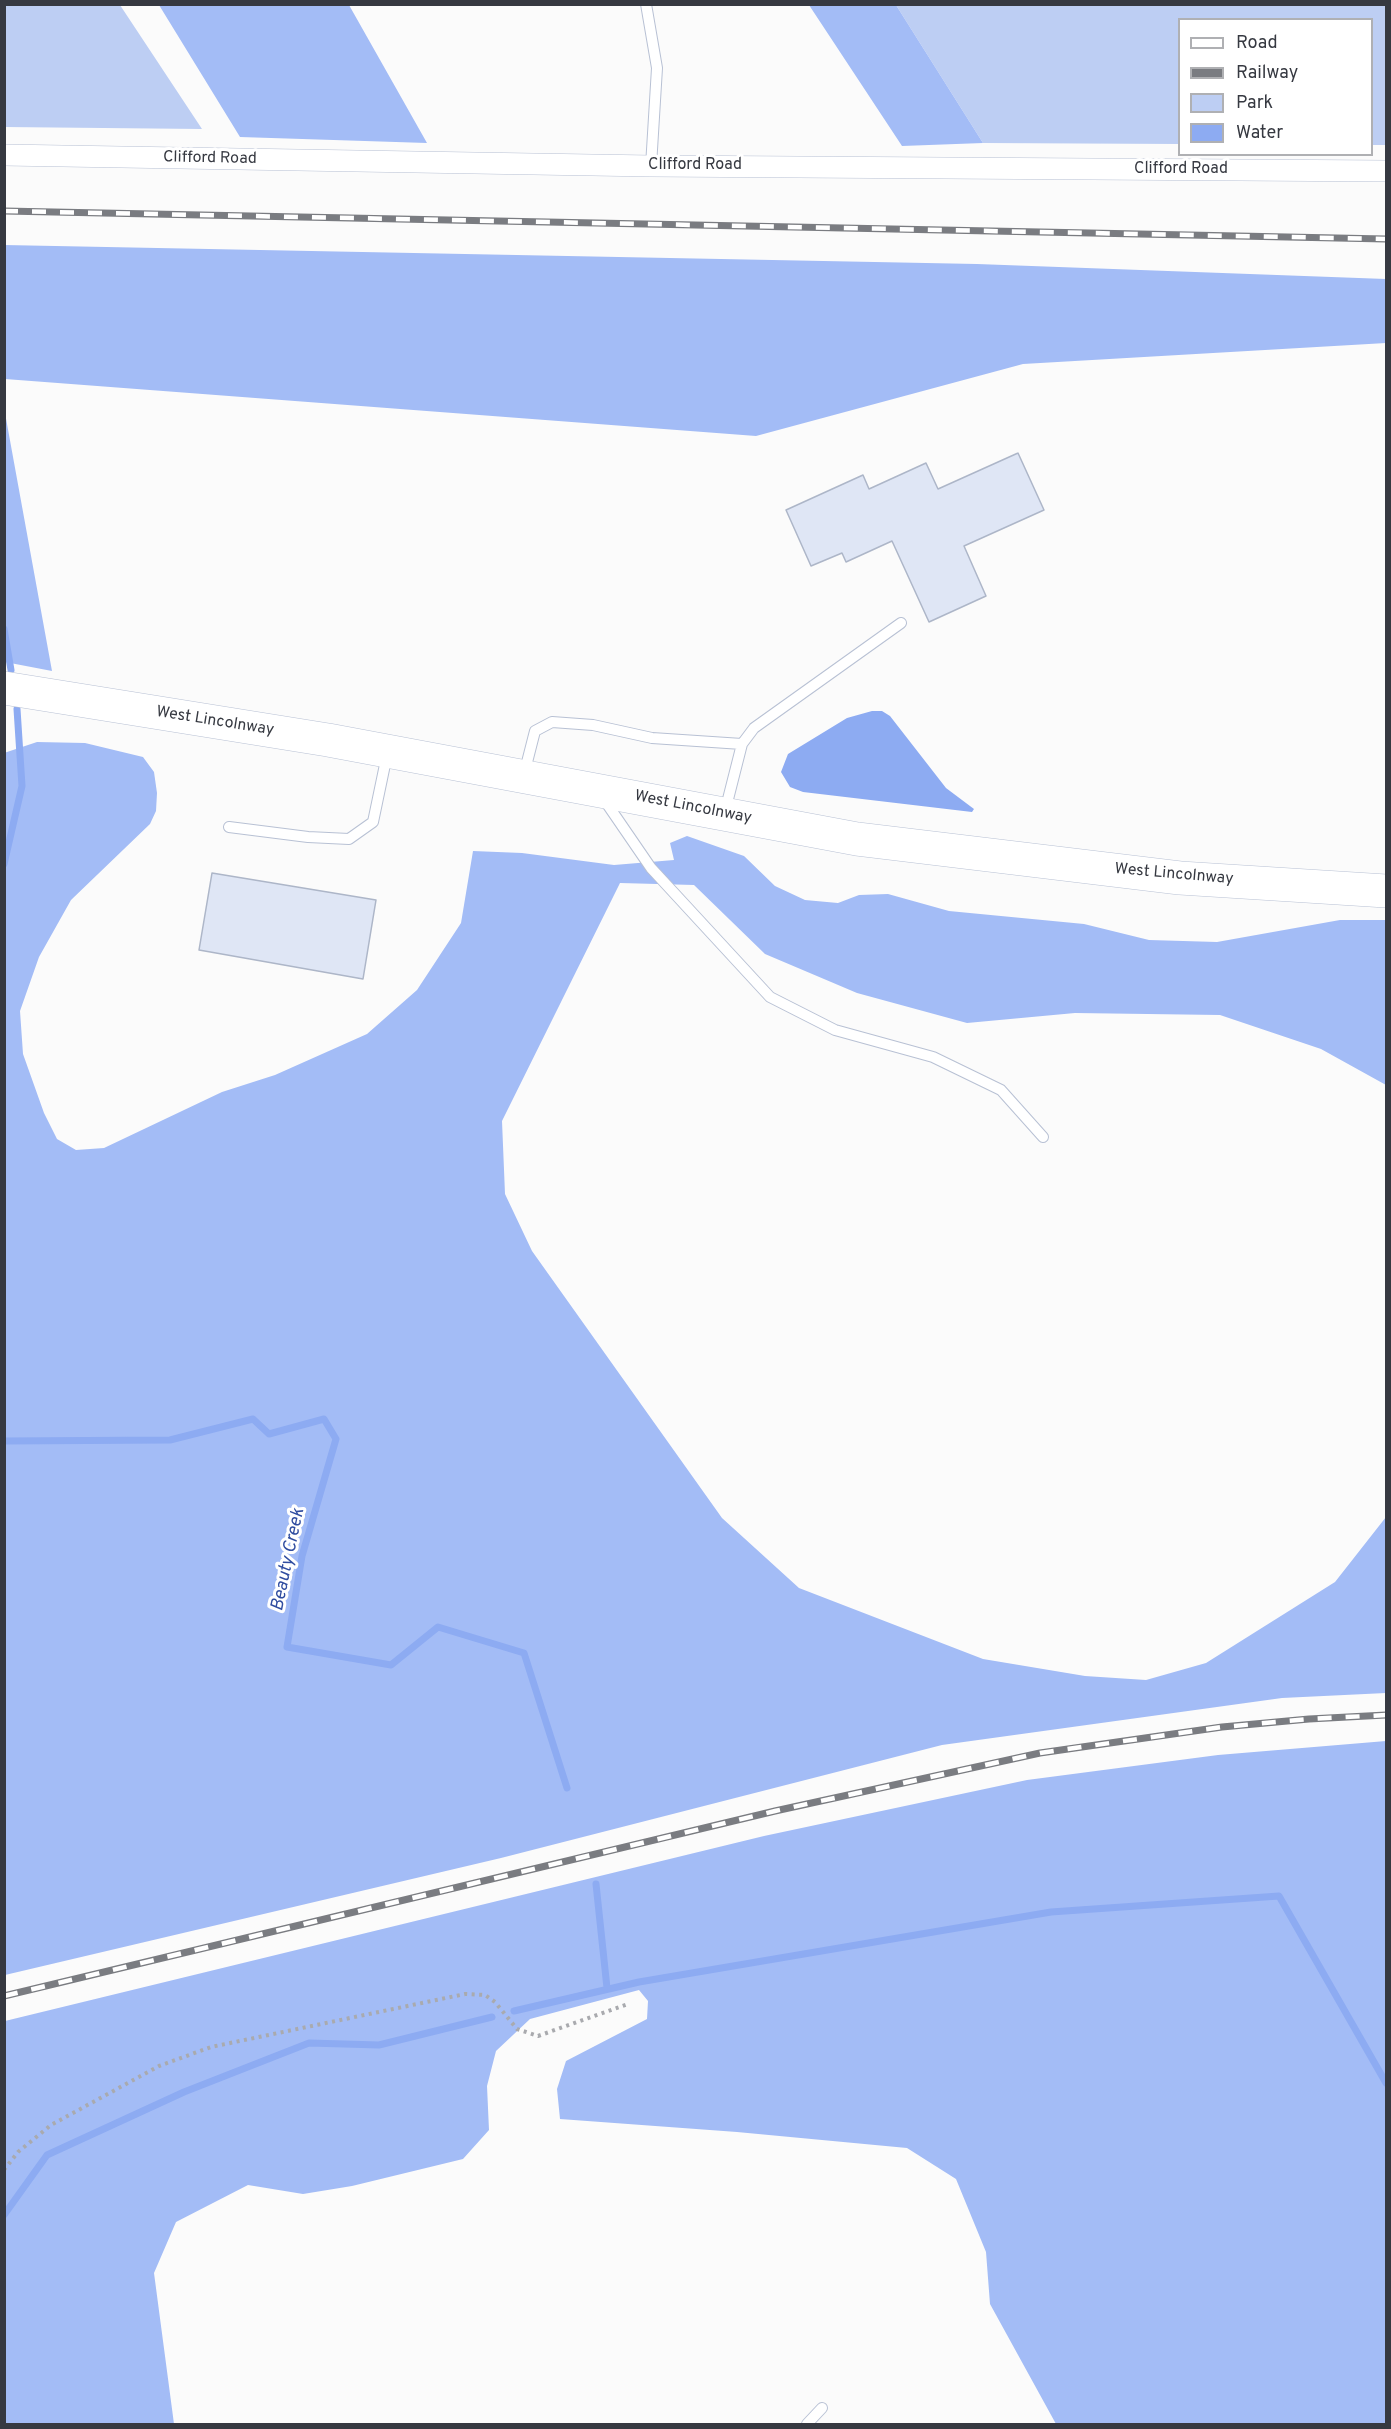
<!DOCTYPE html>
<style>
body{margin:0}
#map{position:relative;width:1391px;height:2429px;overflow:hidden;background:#fbfbfb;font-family:Overpass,sans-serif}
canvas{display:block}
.frame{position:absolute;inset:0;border:6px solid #363941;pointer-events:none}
.legend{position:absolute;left:1178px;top:18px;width:195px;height:138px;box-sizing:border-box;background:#fff;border:2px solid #afb0b3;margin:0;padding:8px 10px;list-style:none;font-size:18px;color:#363941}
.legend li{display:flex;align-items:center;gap:12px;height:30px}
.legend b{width:30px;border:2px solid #afb0b3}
</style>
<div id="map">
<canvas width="1391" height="2429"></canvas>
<div class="frame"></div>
<ul class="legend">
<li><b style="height:8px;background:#fff"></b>Road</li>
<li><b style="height:8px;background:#7a7c81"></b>Railway</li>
<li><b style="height:16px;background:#bdcef3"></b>Park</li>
<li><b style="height:16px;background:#8dabf2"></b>Water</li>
</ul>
</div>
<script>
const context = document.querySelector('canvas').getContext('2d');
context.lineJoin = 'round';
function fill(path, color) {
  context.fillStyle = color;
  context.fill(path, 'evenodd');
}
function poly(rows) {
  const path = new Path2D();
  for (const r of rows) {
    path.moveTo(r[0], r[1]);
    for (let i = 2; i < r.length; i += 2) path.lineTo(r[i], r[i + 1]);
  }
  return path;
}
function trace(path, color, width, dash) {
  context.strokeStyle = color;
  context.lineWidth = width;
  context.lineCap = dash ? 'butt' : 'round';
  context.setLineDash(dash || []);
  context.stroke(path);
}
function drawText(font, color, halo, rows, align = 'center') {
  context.font = font + ' Overpass,sans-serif';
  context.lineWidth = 6;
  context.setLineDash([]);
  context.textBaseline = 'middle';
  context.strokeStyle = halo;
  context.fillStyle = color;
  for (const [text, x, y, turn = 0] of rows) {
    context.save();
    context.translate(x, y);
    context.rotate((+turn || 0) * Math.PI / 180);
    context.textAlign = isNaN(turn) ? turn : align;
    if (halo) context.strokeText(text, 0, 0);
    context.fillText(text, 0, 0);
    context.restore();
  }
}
fill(poly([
 [120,5,202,129,5,127,5,5],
 [896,5,1386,5,1386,145,1372,145,1372,20,1180,20,1179,144,983,143]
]), '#bdcef3');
fill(poly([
 [159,5,349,5,427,143,240,137],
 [809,5,896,5,983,143,902,146],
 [4,245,977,264,1386,279,1386,343,1023,364,756,436,5,379],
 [5,413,52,671,5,662],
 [37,742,85,743,143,757,154,772,157,793,156,811,150,824,71,900,39,957,20,1011,23,1054,44,1113,57,1139,76,1150,104,1148,222,1092,275,1075,367,1034,417,990,461,923,473,851,522,853,614,865,674,860,670,843,687,836,744,856,775,886,805,900,838,903,859,895,888,894,949,911,1084,924,1149,940,1217,942,1340,920,1386,920,1386,1085,1321,1049,1220,1015,1075,1013,967,1023,857,993,765,954,694,885,620,883,502,1121,505,1194,532,1251,722,1518,799,1588,983,1659,1085,1676,1146,1680,1206,1663,1335,1582,1386,1517,1386,1693,1282,1698,942,1745,501,1858,5,1975,4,753],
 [1386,1741,1386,2424,1056,2424,990,2304,986,2252,956,2179,907,2148,737,2132,560,2119,557,2089,566,2061,647,2019,648,2001,639,1990,530,2019,496,2051,487,2086,489,2130,463,2159,352,2186,303,2194,248,2185,176,2222,154,2273,174,2424,5,2424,5,2021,764,1836,1027,1780,1218,1755]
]), '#a3bcf6');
fill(poly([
 [872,711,882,711,890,716,946,788,974,809,972,812,803,792,790,787,781,772,788,754,847,718]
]), '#8dabf2');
trace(poly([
 [4,629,11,670],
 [4,864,22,786,17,709],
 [4,1441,170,1440,253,1419,269,1434,324,1419,336,1439,302,1556,287,1647,391,1665,438,1627,524,1653,567,1788],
 [596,1884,607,1988],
 [514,2011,639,1982,1051,1912,1279,1896,1386,2083],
 [4,2215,47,2155,184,2092,309,2043,379,2045,492,2017]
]), '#8dabf2', 7);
const building = poly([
 [1018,453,1044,510,964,546,986,596,929,622,892,541,846,562,842,553,811,566,786,510,863,475,869,489,926,463,938,489,1018,453],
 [212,873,376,900,363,979,199,950,212,873]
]);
fill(building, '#dfe6f5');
trace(building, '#adb6c8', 1.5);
const service = poly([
 [646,4,657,68,651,166],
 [524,774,535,731,552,722,593,725,652,738,742,744],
 [603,798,651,868,770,997,835,1030,933,1057,1001,1090,1043,1137],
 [725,811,742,744,754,728,901,623],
 [229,827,308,837,349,839,373,822,387,755],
 [807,2424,822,2408]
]);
const minor = poly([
 [4,155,651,166,1386,171]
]);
const primary = poly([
 [4,688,328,740,857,839,1180,878,1386,891]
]);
trace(service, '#b8c1d4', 12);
trace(minor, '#b8c1d4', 22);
trace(primary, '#b8c1d4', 34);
trace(poly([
 [4,2170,18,2152,51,2125,159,2066,211,2047,465,1994,485,1995,495,2002,517,2029,538,2036,628,2004]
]), '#a9aaae', 4, [3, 4.5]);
trace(service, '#fff', 10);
trace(minor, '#fff', 21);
trace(primary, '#fff', 33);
const rail = poly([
 [4,211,1386,239],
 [4,1996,775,1811,1040,1753,1222,1727,1309,1719,1386,1715]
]);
trace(rail, '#7a7c81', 7);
trace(rail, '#fff', 4.5, [14]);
drawText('16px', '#363941', '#fff', [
 ["Clifford Road",210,159,1],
 ["Clifford Road",695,166],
 ["Clifford Road",1181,170],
 ["West Lincolnway",215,722,9],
 ["West Lincolnway",693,808,11],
 ["West Lincolnway",1174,875,5]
]);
drawText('italic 18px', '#304da0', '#fff', [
 ["Beauty Creek",289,1560,-78]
]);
</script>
